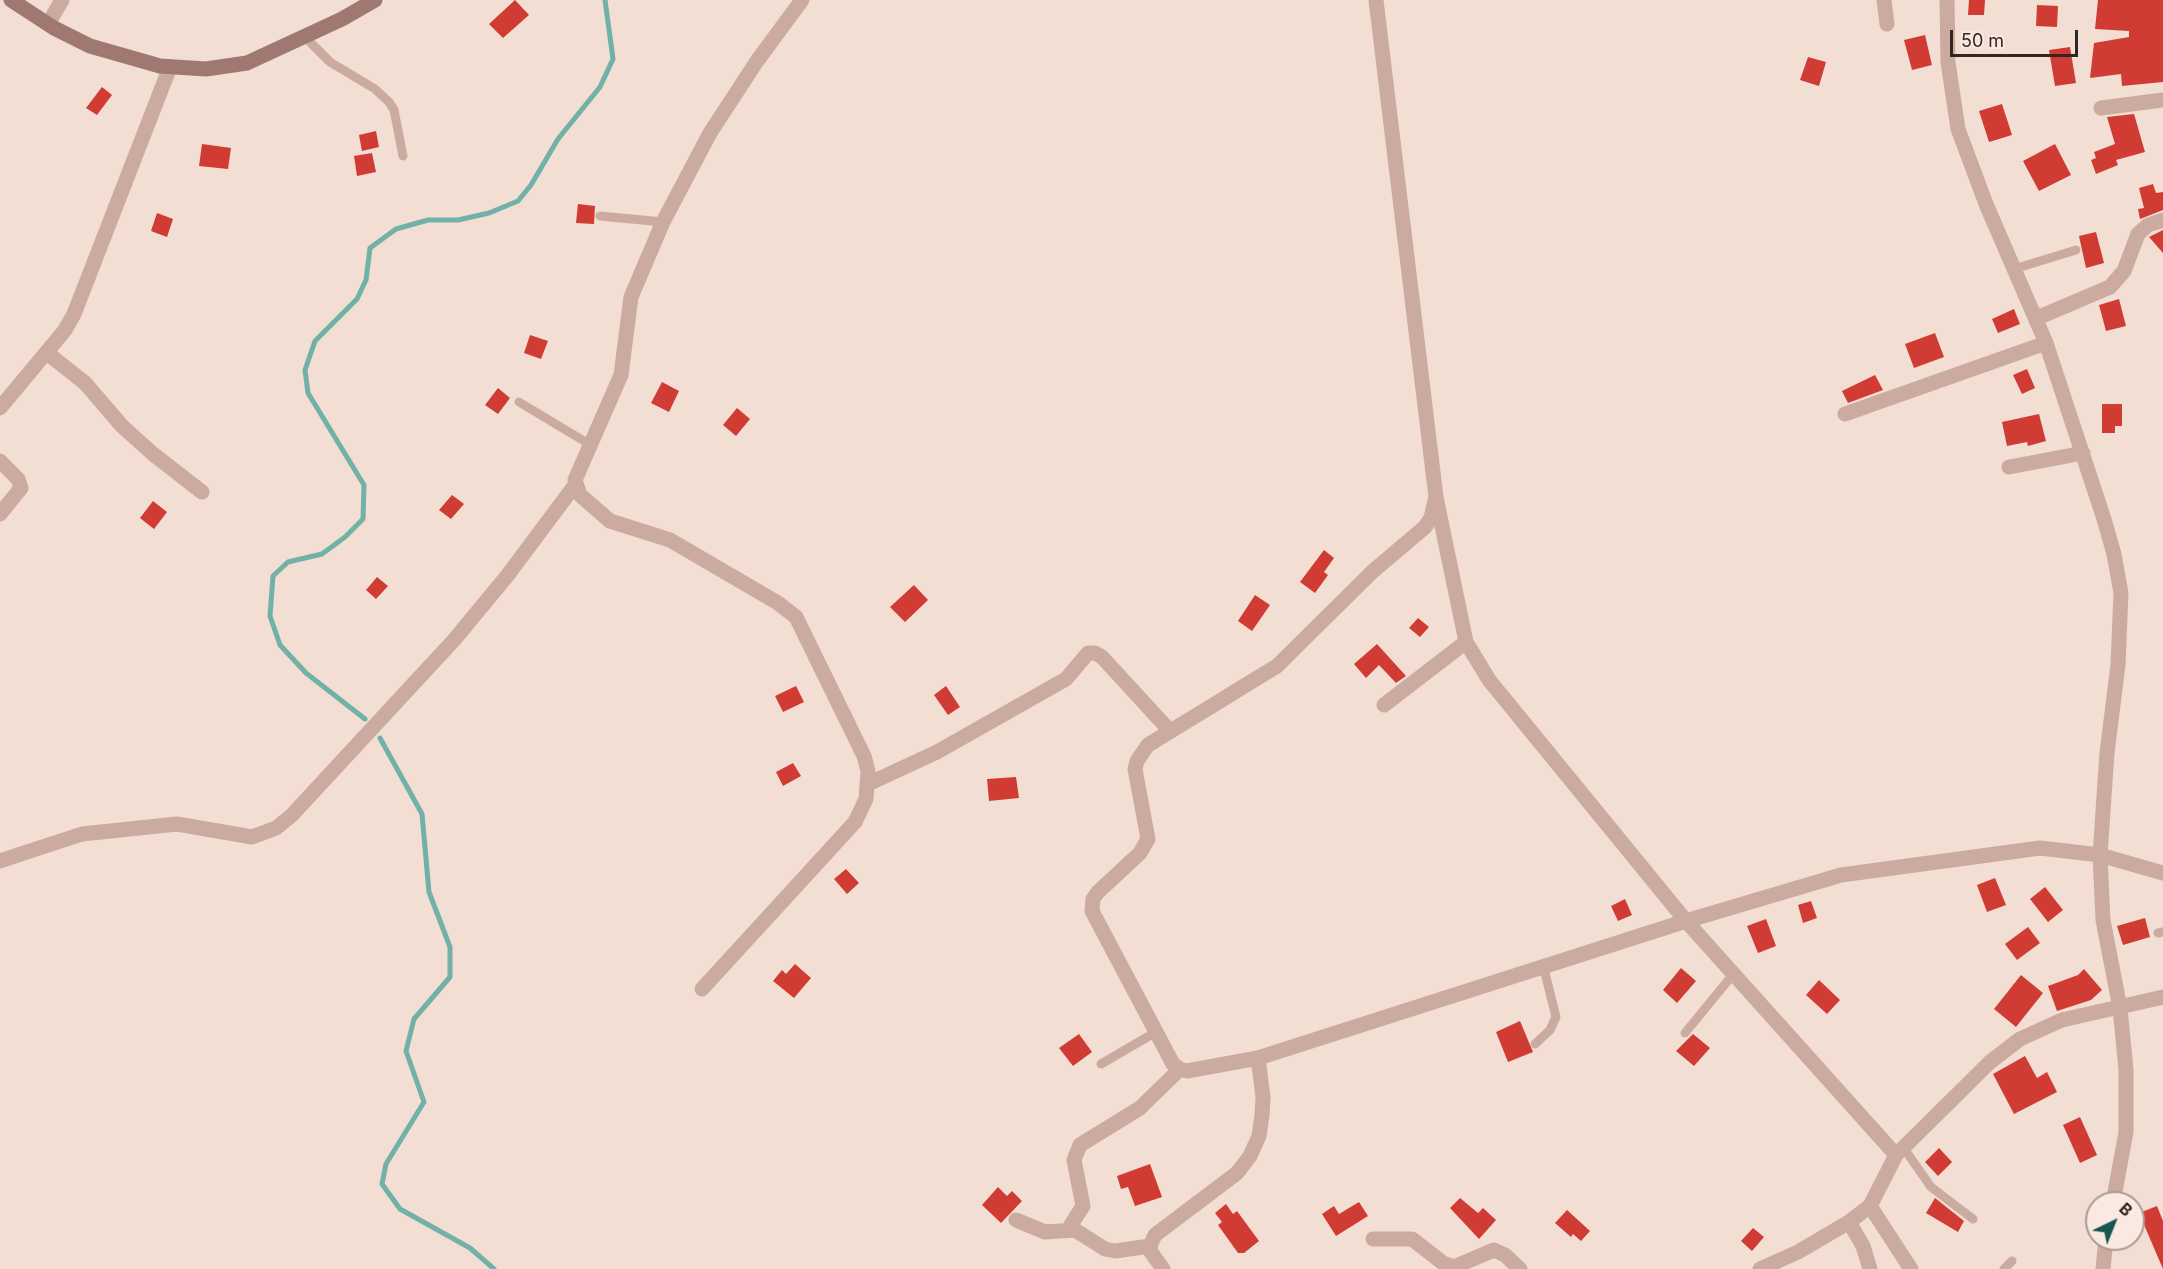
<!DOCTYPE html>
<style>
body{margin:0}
#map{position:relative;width:2163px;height:1269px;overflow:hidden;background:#f2ded3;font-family:Inter,sans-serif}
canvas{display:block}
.north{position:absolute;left:2085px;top:1191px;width:60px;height:60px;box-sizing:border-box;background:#fae9e0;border:2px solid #aa9b94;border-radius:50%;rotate:43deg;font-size:16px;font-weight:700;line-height:24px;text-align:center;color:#332523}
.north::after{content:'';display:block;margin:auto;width:21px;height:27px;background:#16584f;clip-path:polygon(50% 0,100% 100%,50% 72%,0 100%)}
.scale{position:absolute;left:1950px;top:30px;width:128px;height:27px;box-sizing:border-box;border:3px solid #332523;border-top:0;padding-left:8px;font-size:18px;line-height:21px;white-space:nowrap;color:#332523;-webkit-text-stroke:4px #fae9e0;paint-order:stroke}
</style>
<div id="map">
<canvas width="2163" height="1269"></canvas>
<div class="north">B</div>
<div class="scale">50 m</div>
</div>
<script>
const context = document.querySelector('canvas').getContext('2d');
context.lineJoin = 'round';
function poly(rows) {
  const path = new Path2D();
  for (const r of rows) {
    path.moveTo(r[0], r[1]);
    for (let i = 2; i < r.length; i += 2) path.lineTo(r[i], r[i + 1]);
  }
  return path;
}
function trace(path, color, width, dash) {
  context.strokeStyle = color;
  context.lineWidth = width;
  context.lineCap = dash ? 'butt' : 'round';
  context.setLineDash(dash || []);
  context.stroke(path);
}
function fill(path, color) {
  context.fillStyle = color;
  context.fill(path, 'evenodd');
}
trace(poly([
 [365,719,306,673,280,645,270,616,273,576,288,562,322,554,345,537,363,519,364,485,308,393,305,370,315,341,357,299,366,280,370,248,396,229,428,220,458,220,489,213,518,201,531,185,558,139,600,87,613,59,605,0],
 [380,738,422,814,429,892,450,947,450,977,414,1019,406,1051,424,1102,386,1164,382,1184,400,1209,470,1248,494,1269]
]), '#71b1a7', 5);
fill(poly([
 [515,0,529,15,503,38,489,24],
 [1969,0,1985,0,1984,15,1968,15],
 [2098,0,2163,0,2163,82,2122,86,2121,74,2090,78,2094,43,2129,37,2129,31,2095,29],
 [2037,5,2058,6,2057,27,2036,26],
 [1925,35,1932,65,1912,70,1904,40],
 [2070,47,2076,83,2055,86,2049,50],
 [1808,57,1826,62,1819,86,1800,80],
 [102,87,112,95,97,115,86,108],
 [2002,104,2012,135,1989,142,1979,111],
 [2134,114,2145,152,2116,160,2118,165,2096,174,2091,160,2096,158,2094,152,2115,144,2107,117],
 [376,131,379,147,362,151,359,135],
 [202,144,231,148,228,169,199,166],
 [2055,144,2071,175,2039,191,2023,161],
 [372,153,376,172,357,176,354,156],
 [2153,184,2156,193,2163,192,2163,210,2140,219,2138,209,2144,208,2139,188],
 [578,204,595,206,594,224,576,223],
 [157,213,173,219,167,237,151,231],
 [2163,230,2163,253,2149,237],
 [2096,232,2104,263,2086,268,2079,236],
 [2119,299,2126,326,2106,331,2099,305],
 [2014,309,2020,324,1998,333,1992,319],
 [1935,333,1944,357,1914,368,1905,344],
 [530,335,548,341,541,359,524,353],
 [2027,369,2035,388,2022,394,2013,375],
 [1875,375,1883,390,1848,403,1842,391],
 [662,382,679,391,669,412,651,403],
 [498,388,510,398,498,414,485,405],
 [2102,404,2122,404,2122,426,2115,426,2115,433,2102,433],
 [737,408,750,419,736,436,723,425],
 [2039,414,2046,441,2028,446,2027,442,2007,446,2002,422],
 [452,495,464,504,451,519,439,510],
 [153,501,167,512,154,529,140,518],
 [1324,550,1334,558,1324,572,1328,575,1315,593,1300,582],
 [377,577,388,586,376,599,366,590],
 [914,585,928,600,905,622,890,607],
 [1255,595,1270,605,1252,631,1238,621],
 [1418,618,1429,627,1420,637,1409,628],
 [1377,644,1406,676,1396,683,1379,665,1366,678,1354,664],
 [796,686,804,702,783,712,775,696],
 [946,686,960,707,948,715,934,695],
 [793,763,801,776,783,786,776,772],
 [1016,777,1019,798,989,801,987,779],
 [846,869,859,883,847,894,834,879],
 [1995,878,2006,905,1987,912,1977,885],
 [2045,887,2063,910,2048,922,2030,899],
 [1625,899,1632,915,1618,921,1611,906],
 [1811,901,1817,918,1803,923,1798,905],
 [2145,918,2150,937,2123,945,2117,926],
 [1766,919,1776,946,1758,953,1747,926],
 [2028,927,2040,943,2017,960,2005,944],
 [795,964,811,978,794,998,773,981,782,970,786,974],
 [1681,968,1696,981,1677,1003,1663,990],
 [2084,969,2102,990,2091,1000,2057,1011,2048,986,2078,975],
 [2021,975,2043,993,2016,1027,1994,1009],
 [1819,980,1840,1000,1827,1014,1806,995],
 [1520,1021,1533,1052,1508,1062,1496,1032],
 [1079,1034,1092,1052,1073,1066,1059,1048],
 [1693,1034,1710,1048,1694,1066,1676,1051],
 [2025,1056,2037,1078,2047,1072,2057,1092,2014,1114,1993,1074],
 [2080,1117,2097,1155,2080,1163,2063,1125],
 [1939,1148,1952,1162,1938,1176,1925,1162],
 [1150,1164,1162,1197,1135,1206,1128,1187,1121,1189,1117,1176],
 [998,1187,1007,1196,1012,1191,1022,1201,1001,1223,982,1205],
 [1460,1198,1478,1213,1483,1208,1496,1220,1479,1239,1450,1208],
 [1935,1198,1964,1221,1958,1232,1926,1213],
 [1359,1202,1368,1216,1336,1236,1322,1214,1334,1206,1339,1214],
 [1226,1204,1233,1214,1237,1211,1259,1241,1244,1253,1238,1253,1218,1225,1222,1222,1215,1213],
 [2157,1206,2163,1221,2163,1269,2139,1213],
 [1567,1210,1590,1231,1581,1241,1573,1234,1571,1237,1555,1223],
 [1753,1228,1764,1237,1752,1251,1741,1241]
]), '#d03b33');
trace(poly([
 [305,37,330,62,375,89,389,102,394,110,403,156],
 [600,216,663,222],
 [2014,269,2076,250],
 [519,402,589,444],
 [2158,933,2163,932],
 [1685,1033,1735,972],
 [1535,1044,1550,1030,1556,1017,1544,969],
 [1101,1064,1156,1032],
 [1903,1147,1931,1187,1973,1219],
 [2004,1269,2012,1261]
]), '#cbab9f', 9);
trace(poly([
 [1376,0,1436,497,1466,642,1489,680,1686,921,1896,1155],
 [1884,0,1887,24],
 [1947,0,1948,62,1958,129,1986,204,2046,343,2104,519,2114,554,2121,593,2118,665,2107,753,2100,855,2103,920,2120,1008,2126,1070,2126,1132,2113,1203],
 [48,24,62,0],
 [2101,108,2163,100],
 [2037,318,2110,287,2124,271,2138,234,2148,225,2163,220],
 [47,353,85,383,122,426,153,454,202,492],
 [0,408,65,330,74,314,170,67],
 [1845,414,2046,343],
 [0,461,18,479,21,488,0,514],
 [2009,467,2083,453],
 [1436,497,1431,518,1425,527,1372,572,1277,666,1148,745,1137,761,1135,769,1148,839,1140,853,1098,892,1093,899,1092,911,1173,1064,1180,1069,1187,1071,1258,1058,1686,921,1841,875,2040,848,2100,855,2163,873],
 [1384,705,1466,642],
 [868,784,937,752,1066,679,1088,653,1095,653,1102,657,1170,731],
 [0,861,82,834,177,824,252,837,276,828,291,816,454,640,507,576,575,485],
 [702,989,855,822,866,799,868,771,864,756,796,617,778,603,670,540,610,521,580,495,575,480,621,375,631,297,663,222,710,133,757,61,802,0],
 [1870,1206,1911,1269],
 [1016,1220,1045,1232,1075,1230,1105,1249,1115,1251,1150,1246],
 [1849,1222,1863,1246,1870,1269],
 [1069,1228,1083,1206,1074,1160,1080,1145,1140,1108,1180,1069],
 [1373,1239,1412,1239,1443,1263,1454,1267,1494,1250,1505,1255,1520,1269],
 [1163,1269,1151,1252,1150,1246,1155,1235,1237,1173,1250,1156,1259,1136,1262,1115,1263,1097,1258,1058],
 [1760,1269,1798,1252,1849,1222,1870,1206,1896,1155,1990,1062,2020,1039,2062,1020,2163,997],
 [2103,1269,2106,1239]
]), '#cbab9f', 15);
trace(poly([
 [11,0,54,28,90,46,160,66,206,69,247,63,342,19,375,0]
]), '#9e7871', 15);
</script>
